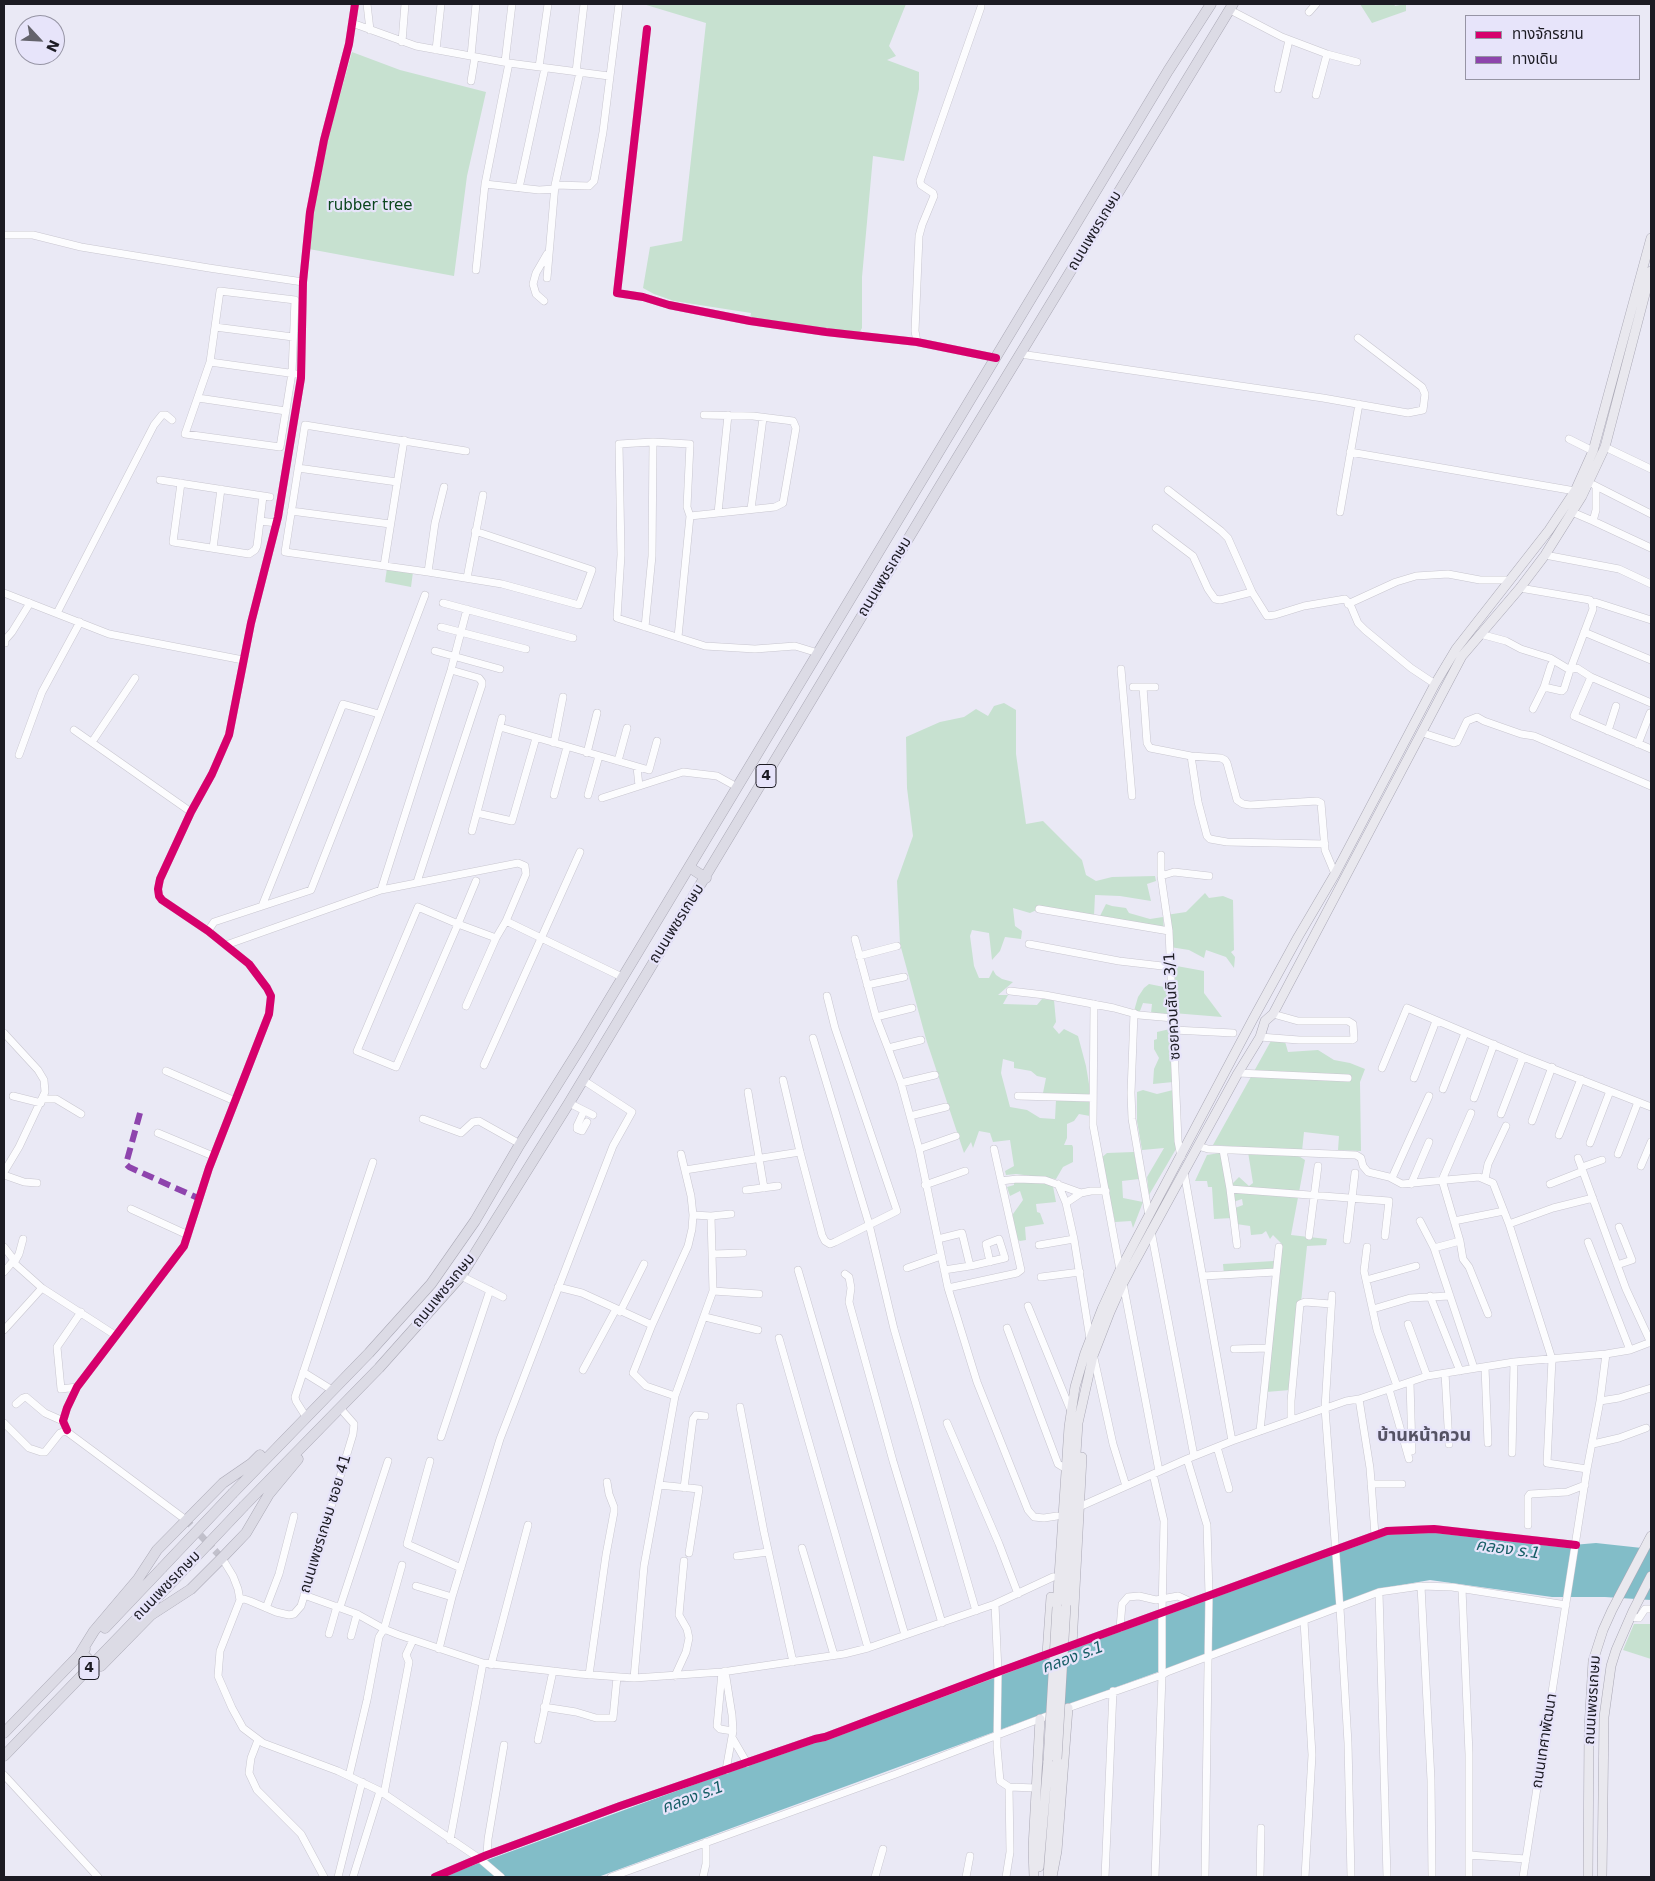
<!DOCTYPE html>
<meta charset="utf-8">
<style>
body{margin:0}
#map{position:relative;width:1655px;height:1881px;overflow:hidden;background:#eae9f5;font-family:"DejaVu Sans","Noto Sans Thai",sans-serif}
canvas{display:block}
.frame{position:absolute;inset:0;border:5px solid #1c1b23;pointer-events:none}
.legend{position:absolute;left:1465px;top:15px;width:175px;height:65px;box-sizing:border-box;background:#e7e4fa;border:1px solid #9694a4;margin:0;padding:6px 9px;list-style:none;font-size:15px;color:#1c1b23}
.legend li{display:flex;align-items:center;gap:10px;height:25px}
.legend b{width:25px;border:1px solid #9694a4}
.north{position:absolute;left:15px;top:15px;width:50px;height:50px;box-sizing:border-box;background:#e7e4fa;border:1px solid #9694a4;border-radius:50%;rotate:115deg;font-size:14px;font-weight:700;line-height:20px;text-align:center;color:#1c1b23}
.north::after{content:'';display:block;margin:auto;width:18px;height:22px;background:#64636c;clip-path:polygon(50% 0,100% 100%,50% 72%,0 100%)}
</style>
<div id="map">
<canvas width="1655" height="1881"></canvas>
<div class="frame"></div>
<ul class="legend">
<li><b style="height:6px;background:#d6006c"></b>ทางจักรยาน</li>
<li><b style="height:6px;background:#8e44ad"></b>ทางเดิน</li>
</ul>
<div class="north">N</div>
</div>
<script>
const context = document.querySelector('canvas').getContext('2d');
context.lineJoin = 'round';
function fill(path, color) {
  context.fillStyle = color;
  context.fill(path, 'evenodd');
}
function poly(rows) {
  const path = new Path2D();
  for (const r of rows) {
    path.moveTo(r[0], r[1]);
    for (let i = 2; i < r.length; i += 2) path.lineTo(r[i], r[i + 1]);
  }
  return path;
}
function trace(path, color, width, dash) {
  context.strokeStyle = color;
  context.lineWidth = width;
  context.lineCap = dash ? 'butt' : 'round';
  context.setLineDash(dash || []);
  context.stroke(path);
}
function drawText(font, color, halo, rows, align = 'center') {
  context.font = font + ' "DejaVu Sans","Noto Sans Thai",sans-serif';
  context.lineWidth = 4.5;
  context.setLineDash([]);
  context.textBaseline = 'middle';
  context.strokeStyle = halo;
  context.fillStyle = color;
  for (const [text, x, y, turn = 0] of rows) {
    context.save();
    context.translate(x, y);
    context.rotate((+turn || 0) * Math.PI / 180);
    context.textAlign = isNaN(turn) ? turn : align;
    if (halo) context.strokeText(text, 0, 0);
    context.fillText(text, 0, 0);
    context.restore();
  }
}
fill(poly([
 [643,4,906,4,889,46,896,56,887,60,919,72,919,89,904,161,873,156,862,277,862,328,857,337,750,318,751,313,674,301,654,294,643,288,650,247,682,241,706,23],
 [1360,4,1394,4,1395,6,1406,4,1406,11,1372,23],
 [352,52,400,70,486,92,467,176,454,276,309,249,316,194,328,138],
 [387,568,413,572,411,587,385,582],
 [1004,703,1016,710,1016,754,1026,824,1043,821,1082,860,1086,875,1096,881,1112,877,1155,876,1156,881,1147,884,1151,901,1120,896,1095,895,1094,916,1043,907,1030,913,1013,908,1015,926,1022,931,1021,939,1005,937,1000,951,992,960,989,933,972,930,970,936,974,966,979,978,989,978,993,970,996,975,1002,979,1013,982,998,995,1008,995,1003,1004,1037,1005,1042,999,1054,1000,1056,1022,1053,1027,1059,1034,1064,1029,1078,1036,1086,1066,1091,1096,1043,1093,1046,1078,1037,1076,1031,1071,1014,1068,1014,1062,1003,1059,1001,1073,1010,1107,1027,1110,1040,1118,1055,1119,1056,1100,1091,1102,1090,1116,1079,1114,1074,1121,1067,1124,1067,1138,1064,1145,1072,1145,1073,1147,1073,1162,1063,1167,1056,1179,1016,1174,1006,1175,1005,1171,1014,1166,1010,1140,993,1142,990,1133,979,1131,973,1148,971,1142,964,1153,926,1039,900,944,897,881,913,836,907,788,906,737,940,722,964,717,976,709,988,716,994,706],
 [1205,893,1209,898,1223,896,1233,900,1234,950,1231,952,1235,957,1234,968,1226,957,1206,950,1204,958,1189,950,1170,947,1166,915,1186,912],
 [1106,904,1112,906,1126,908,1129,913,1150,919,1163,917,1164,930,1110,917,1098,920],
 [1171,965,1204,971,1204,993,1222,1017,1173,1013],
 [1149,984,1169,988,1170,1015,1151,1013,1152,1004,1143,1003,1140,1011,1134,1011,1138,997,1144,988],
 [1170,1029,1173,1082,1153,1084,1154,1069,1159,1058,1154,1049,1154,1040,1157,1039,1157,1032],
 [1284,1038,1288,1052,1318,1050,1334,1060,1350,1063,1365,1069,1360,1082,1361,1151,1338,1150,1339,1136,1304,1132,1302,1151,1213,1145,1272,1039],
 [1143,1090,1157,1094,1173,1090,1175,1119,1176,1149,1149,1195,1147,1177,1164,1148,1142,1150,1137,1121,1137,1092],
 [1134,1152,1139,1179,1122,1181,1123,1198,1143,1202,1133,1228,1131,1221,1115,1222,1101,1158,1107,1153],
 [1226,1152,1232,1218,1214,1219,1212,1187,1208,1187,1207,1181,1195,1181,1207,1155],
 [1248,1152,1297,1155,1305,1160,1291,1235,1327,1239,1326,1245,1307,1246,1293,1377,1290,1390,1266,1392,1282,1244,1273,1235,1270,1239,1266,1231,1262,1234,1251,1235,1250,1226,1236,1224,1235,1208,1243,1205,1242,1199,1233,1202,1231,1185,1239,1177,1249,1186,1253,1183],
 [1019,1180,1020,1183,1052,1181,1056,1202,1036,1204,1037,1212,1040,1213,1044,1224,1025,1227,1026,1240,1020,1241,1014,1238,1013,1214,1023,1200,1020,1191,1010,1196,1007,1187,1014,1185,1014,1181],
 [1274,1261,1273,1275,1231,1278,1231,1275,1224,1275,1223,1264],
 [1634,1624,1651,1624,1651,1659,1623,1650]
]), '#c7e1d0');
fill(poly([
 [1434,1530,1561,1546,1596,1543,1651,1549,1651,1600,1605,1597,1552,1597,1430,1580,1390,1587,598,1877,441,1877,1281,1570,1385,1533]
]), '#82bdc8');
trace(poly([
 [186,1520,222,1558]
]), '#c1c0cb', 7, [7, 3.5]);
const minor = poly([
 [367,4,370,30],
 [1234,12,1282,37,1327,54,1357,62],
 [1309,12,1316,4],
 [352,23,416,46,509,63,609,76],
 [647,29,617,293,643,297,669,305,750,321,826,332,917,342,996,358],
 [402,42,405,4],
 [436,50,441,4],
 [471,56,476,4],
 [505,62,512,4],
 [539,67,548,4],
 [576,72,584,4],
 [471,81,475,57],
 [1278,89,1289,40],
 [1316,95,1327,54],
 [485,184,539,190,555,189],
 [555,185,589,186,594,181,603,132,619,4],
 [519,188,545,68],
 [4,235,33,235,81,247,209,268,303,282],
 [476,270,485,184,509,63],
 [547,278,555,185,580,72],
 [220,291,295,300,292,373,280,447,185,434,210,362,220,291],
 [544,301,536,294,533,284,536,273,547,254],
 [215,327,293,337],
 [917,342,915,331,919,236,922,225,934,196,933,193,921,185,920,181,981,7,981,4],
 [1020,354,1323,398,1408,413,1423,410,1425,394,1422,387,1358,338],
 [210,362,296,374],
 [198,398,286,411],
 [1569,439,1593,451],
 [1605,447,1651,469],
 [1350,452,1575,491],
 [298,468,397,482],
 [160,480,270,497],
 [181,483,173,542,249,554,255,550,257,546,263,496],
 [1594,485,1651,514],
 [444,487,435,523,428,572,502,584,579,605,592,570,475,531],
 [1596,487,1596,510,1593,521,1651,548],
 [1168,490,1221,531,1228,538,1252,592,1267,616,1275,615,1304,606,1345,599,1350,604,1358,623,1365,630,1411,668,1435,684],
 [751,509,763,418],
 [291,511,390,524],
 [1340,512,1359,404],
 [1572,512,1593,521],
 [718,513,728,415],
 [690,516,775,507,783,503,796,428,793,421,753,416,704,415],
 [260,521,277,523],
 [1156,528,1193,556,1208,589,1215,599,1220,600,1252,592],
 [213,548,221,489],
 [1545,555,1619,569,1651,584],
 [384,566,404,440],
 [428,572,285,552,305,425,466,451],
 [467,578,483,495],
 [1520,588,1590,600,1592,603,1593,609,1570,670,1577,668,1591,677,1651,703],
 [4,593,109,634,243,660],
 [443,603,573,638],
 [1592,603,1595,602,1651,620],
 [1348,604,1396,582,1416,576,1448,574,1480,580,1509,580],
 [57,613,154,425,162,415,166,415,172,420],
 [441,627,526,649],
 [645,627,652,556,653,442],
 [1584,632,1651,660],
 [1480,634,1506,641,1521,649,1550,658,1570,670,1564,689,1562,691,1544,687],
 [678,637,690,516,687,507,690,444,653,442,619,444,621,555,617,618,705,646,755,649,795,646,818,653],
 [5,643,5,640,12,632,30,603],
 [435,651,500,669],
 [1121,669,1132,796],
 [1591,677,1574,716,1651,749],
 [1133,687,1155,687],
 [1143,687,1147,743,1150,748,1191,756,1221,758,1225,760,1227,763,1237,800,1243,804,1250,805,1317,801,1321,803,1325,850,1335,874],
 [1533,709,1544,687,1551,665],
 [500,727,649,770,657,741],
 [74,730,191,812],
 [1608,731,1616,706],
 [1423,733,1454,743,1457,742,1467,721,1477,717,1484,721,1521,734,1534,736,1651,786],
 [92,742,135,678],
 [554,743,563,697],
 [1638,744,1650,713],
 [587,753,597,713],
 [19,755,42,692,80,622],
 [1191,756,1198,802,1207,836,1210,839,1227,842,1325,844],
 [618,761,627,728],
 [637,767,639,786],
 [554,795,567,747],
 [588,795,599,756],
 [602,798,683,772,717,776,737,787],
 [477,813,512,821,536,738],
 [472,831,502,718],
 [1161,855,1161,876,1169,931,1178,1141,1181,1157],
 [1161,876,1174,872,1209,876],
 [476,881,458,924,396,1067,357,1051,418,907,458,924,496,938,506,921,622,977],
 [417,882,482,685,482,682,479,678,451,670],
 [381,890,451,670,467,609],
 [262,906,343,704,379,714],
 [1039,909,1169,931],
 [208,931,214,922,311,890,363,758,425,595],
 [855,939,876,1017,888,1048,921,1040],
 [1029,944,1119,961,1171,967],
 [226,945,381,890,518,863,525,866,526,874,506,921],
 [859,956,897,946],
 [867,985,904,977],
 [1010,991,1045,995,1114,1008,1139,1015,1173,1018],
 [1094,1004,1093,1125,1120,1270],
 [466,1006,496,938],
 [1134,1013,1131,1093,1132,1119,1149,1216],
 [876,1017,912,1008],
 [1174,1030,1233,1033],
 [4,1033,38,1070,44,1080,45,1092,19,1147,4,1172],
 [1260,1037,1299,1040,1352,1040,1354,1039,1353,1024,1348,1021,1298,1021,1273,1014],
 [813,1038,869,1224,894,1329,976,1611],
 [888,1048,901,1083,919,1149,948,1288,977,1382,1028,1510,1034,1517,1044,1518,1057,1516],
 [484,1065,580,852],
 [1382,1068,1407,1008,1523,1057,1651,1107],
 [166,1071,235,1101],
 [1238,1073,1348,1078],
 [1414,1078,1436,1021],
 [783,1080,800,1152,822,1235,825,1241,830,1244,835,1242,897,1211,835,1028,827,996],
 [901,1083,935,1075],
 [1443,1089,1465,1033],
 [748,1092,764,1188],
 [13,1096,41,1103],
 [1018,1096,1093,1098],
 [1474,1098,1494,1044],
 [42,1099,56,1099,81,1114],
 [569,1103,593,1115],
 [584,1111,577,1126,577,1129,582,1131,587,1122],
 [1471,1113,1442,1180,1460,1241,1463,1259,1469,1267,1488,1314],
 [1501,1114,1523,1057],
 [910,1116,946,1107],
 [423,1119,461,1133,473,1122,479,1121,520,1144],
 [1532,1121,1552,1067],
 [158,1133,213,1156],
 [1559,1135,1581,1079],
 [1590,1143,1610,1091],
 [1198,1146,1208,1149,1356,1155,1361,1158,1363,1166,1368,1172,1389,1177,1402,1184,1479,1177,1493,1183,1509,1224,1552,1359,1547,1463,1587,1469],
 [919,1149,956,1136],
 [1223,1150,1230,1189,1389,1201,1385,1236],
 [1618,1154,1638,1102],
 [1578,1158,1626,1289,1651,1343],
 [1641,1166,1651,1142],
 [1582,1167,1602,1160],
 [685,1170,800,1152],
 [1184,1172,1232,1441],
 [4,1175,24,1182,37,1183],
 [1392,1178,1429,1096],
 [1485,1179,1488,1164,1506,1126],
 [1001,1181,1017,1179,1045,1180,1081,1193],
 [1058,1184,1066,1203,1074,1239,1090,1339],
 [1411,1184,1429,1142],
 [1550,1184,1583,1171],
 [925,1185,965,1171],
 [1230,1189,1237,1245],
 [746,1190,778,1186],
 [1066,1203,1081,1193,1091,1191,1106,1191],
 [131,1209,188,1235],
 [693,1215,711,1216,731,1214],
 [1420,1221,1434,1248,1474,1368],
 [1454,1221,1504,1211],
 [1509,1224,1553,1208,1593,1198],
 [1151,1231,1194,1456],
 [1309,1236,1318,1166],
 [938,1239,962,1233,970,1266],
 [1347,1240,1355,1173],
 [1588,1242,1630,1350],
 [1039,1245,1074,1239],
 [4,1247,14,1260,14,1263,42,1288,115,1335],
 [1367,1247,1364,1271,1377,1330,1397,1386],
 [1434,1248,1460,1241],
 [713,1254,743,1253],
 [14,1263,19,1254,23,1239],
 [1617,1265,1632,1260,1619,1227],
 [907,1268,941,1256],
 [798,1270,905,1635],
 [944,1270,970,1266,975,1265,979,1264,1005,1258,999,1239,986,1244,990,1262],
 [4,1272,14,1260],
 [845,1274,849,1277,851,1288,849,1302,893,1461,942,1623],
 [461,1276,503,1297],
 [1203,1276,1276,1272],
 [1041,1277,1080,1272],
 [1366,1280,1416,1266],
 [1123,1283,1159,1471],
 [558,1287,582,1293,652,1325],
 [948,1288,1017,1273,1021,1270,994,1149],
 [713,1291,759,1294],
 [1332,1295,1325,1408,1340,1608,1348,1743,1351,1877],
 [1430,1296,1460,1371],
 [1028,1306,1071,1411],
 [1373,1309,1410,1298,1450,1296],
 [620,1312,644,1264],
 [705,1317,758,1330],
 [1408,1324,1427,1376],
 [1007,1328,1058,1464,1063,1467],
 [4,1330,42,1288],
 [779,1338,868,1648],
 [1234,1349,1268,1348],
 [1094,1358,1113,1444,1126,1486],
 [1485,1367,1488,1443],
 [583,1370,616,1309],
 [303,1372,332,1390],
 [1445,1373,1449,1444],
 [1410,1382,1412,1451],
 [77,1387,61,1389,57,1347,81,1312],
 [1389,1389,1409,1459],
 [675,1396,646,1386,633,1373,652,1325,688,1246,692,1229,693,1215,691,1196,681,1154],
 [1359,1399,1370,1468,1375,1535],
 [1600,1401,1619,1398,1651,1388],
 [16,1404,23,1398,26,1397,45,1413,63,1421],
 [740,1407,764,1532,793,1662],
 [306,1417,296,1401,295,1397,373,1162],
 [1291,1420,1291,1401,1300,1304,1305,1302,1331,1304],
 [4,1423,29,1448,41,1452,45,1452,60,1433,66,1431,186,1520],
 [947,1423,999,1544,1018,1594],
 [67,1430,63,1421,67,1408,77,1387,184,1246,209,1168,269,1014,271,996,267,988,249,964,208,931,162,900,159,896,158,889,160,879,191,812,212,774,229,735,251,623,278,517,301,378,303,282,310,212,324,140,349,44,355,4],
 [1260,1431,1279,1247],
 [441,1437,490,1290],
 [1593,1444,1619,1438,1646,1428],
 [1217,1447,1229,1489],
 [1512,1453,1514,1362],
 [1187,1459,1207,1525,1209,1595,1205,1877],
 [430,1461,407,1544,461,1568],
 [1153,1474,1164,1521,1162,1613,1162,1675,1155,1877],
 [1371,1484,1402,1484],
 [659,1485,699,1489,689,1553],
 [684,1488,693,1419,696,1415,705,1416],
 [1079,1507,1187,1459,1232,1441,1346,1401,1359,1399,1427,1376,1514,1362,1606,1354,1630,1350,1651,1342],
 [1528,1525,1528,1497,1530,1494,1567,1492,1585,1485],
 [802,1548,834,1655],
 [737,1556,768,1552],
 [222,1558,233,1576,238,1589,240,1600],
 [416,1586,452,1597],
 [1421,1586,1431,1780,1432,1877],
 [1462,1589,1469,1754,1469,1877],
 [1379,1592,1387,1877],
 [304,1595,357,1614,384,1629,399,1635,483,1663,579,1674,634,1678,722,1672,844,1654,868,1648,995,1604,1053,1577],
 [240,1600,220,1651,218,1676,232,1708,243,1728,263,1743,338,1771,380,1791,480,1859,501,1877],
 [240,1600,244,1599,250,1601,276,1612,289,1615,294,1614,301,1606,353,1434,354,1424,340,1408],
 [995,1604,998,1672,997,1747,1000,1781,1009,1787,1036,1788],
 [340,1607,388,1461],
 [266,1608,279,1574,294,1516],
 [1630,1617,1639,1618,1645,1609,1651,1609],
 [1304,1621,1312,1755,1305,1877],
 [1120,1628,1122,1604,1128,1597,1139,1596,1156,1600,1178,1596,1191,1602],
 [329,1634,337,1606],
 [351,1636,357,1614],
 [1067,1647,1387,1531,1434,1529,1576,1545],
 [439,1649,452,1597,500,1439,613,1146,632,1112,583,1080],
 [491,1665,528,1525],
 [725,1671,732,1715,733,1731],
 [722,1672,717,1726,720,1729,733,1731,726,1770],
 [589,1675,606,1555,614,1512,614,1507,609,1494,607,1482],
 [675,1676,686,1652,689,1638,687,1629,679,1615,684,1561],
 [634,1678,644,1566,675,1396,713,1291,711,1216],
 [544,1707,576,1712,596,1718,613,1718,617,1677],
 [1065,1709,1162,1675,1167,1672,1379,1592,1421,1586,1452,1587,1566,1605],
 [733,1739,747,1763],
 [258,1740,251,1758,249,1773,257,1790,301,1834,324,1877],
 [538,1740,553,1671],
 [4,1775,98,1877],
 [349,1776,367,1700,379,1637,384,1629,402,1565],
 [384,1794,409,1662,406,1655,413,1640],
 [450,1840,483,1663],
 [487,1855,488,1839,504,1745],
 [1469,1855,1526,1859],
 [338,1877,362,1782],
 [353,1877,380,1791],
 [435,1877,487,1855,620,1806,815,1739,825,1737,1050,1653],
 [611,1877,896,1774,1055,1713],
 [703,1877,706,1864,706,1842],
 [875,1877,883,1849],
 [966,1877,970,1856],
 [1006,1877,1010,1852,1009,1787],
 [1105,1877,1113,1691],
 [1260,1877,1261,1828],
 [1523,1877,1587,1469,1600,1401,1606,1354]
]);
const major = poly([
 [1066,1605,1078,1423,1093,1356,1110,1312,1123,1283,1238,1073,1260,1037,1265,1021,1273,1014,1462,656,1520,588,1545,555,1582,496,1605,447,1651,271],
 [1057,1607,1069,1427,1075,1387,1085,1353,1102,1309,1120,1270,1253,1019,1298,937,1335,874,1435,684,1456,649,1549,530,1575,491,1593,451,1651,238],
 [1072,1645,1082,1457],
 [1047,1654,1051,1597],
 [1039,1867,1048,1761],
 [1048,1876,1057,1759],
 [1034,1877,1033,1848,1040,1719],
 [1052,1877,1057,1851,1068,1708],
 [1588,1877,1589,1729,1593,1661,1603,1630,1612,1610,1651,1536],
 [1602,1877,1604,1717,1611,1666,1616,1650,1633,1611,1651,1576]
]);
const highway = poly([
 [689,867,706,878],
 [260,1455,252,1463,223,1483,157,1550,138,1579,94,1631,81,1652,93,1664,101,1666,151,1615,191,1589,222,1558,246,1533,269,1494,298,1459],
 [233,1493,369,1353,431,1284,475,1221,520,1144,582,1045,1168,71,1211,4],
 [244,1506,379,1368,461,1276,569,1103,940,486,1233,4],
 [105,1628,162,1568],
 [4,1733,85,1649],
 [4,1756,174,1580]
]);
trace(minor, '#c8c6cf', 8);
trace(major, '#aaa8b5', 10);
trace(highway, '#aaa8b5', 11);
trace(minor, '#fcfcfe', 7);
trace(major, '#e9e8ee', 9);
trace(highway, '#dcdbe5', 10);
const majorBridge = poly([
 [1057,1759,1066,1605],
 [1048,1761,1057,1607]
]);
const highwayBridge = poly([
 [162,1568,233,1493],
 [174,1580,244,1506]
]);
trace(majorBridge, '#aaa8b5', 10, []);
trace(highwayBridge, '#aaa8b5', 11, []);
trace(majorBridge, '#e9e8ee', 9);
trace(highwayBridge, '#dcdbe5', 10);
trace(poly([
 [140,1113,126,1164,129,1167,200,1199]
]), '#8e44ad', 6, [12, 6]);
trace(poly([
 [647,29,617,293,643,297,669,305,750,321,826,332,917,342,996,358],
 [67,1430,63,1421,67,1408,77,1387,184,1246,209,1168,269,1014,271,996,267,988,249,964,208,931,162,900,159,896,158,889,160,879,191,812,212,774,229,735,251,623,278,517,301,378,303,282,310,212,324,140,349,44,355,4],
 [435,1877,487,1855,620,1806,815,1739,825,1737,998,1672,1387,1531,1434,1529,1576,1545]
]), '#d6006c', 8);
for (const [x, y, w] of [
 [766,776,20],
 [89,1668,20]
]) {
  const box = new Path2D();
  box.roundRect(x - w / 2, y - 11.5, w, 23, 4);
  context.fillStyle = '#e7e4fa';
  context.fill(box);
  trace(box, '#1c1b23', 1);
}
drawText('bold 14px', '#1c1b23', null, [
 ["4",766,776],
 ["4",89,1668]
]);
drawText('15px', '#0b461d', '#e7e4fa', [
 ["rubber tree",370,206]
]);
drawText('15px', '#1c1b23', '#e7e4fa', [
 ["ถนนเพชรเกษม",1095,231,-59],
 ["ถนนเพชรเกษม",885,577,-59],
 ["ถนนเพชรเกษม",677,924,-58],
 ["ซอยควนสันติ 3/1",1173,1006,-93],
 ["ถนนเพชรเกษม",444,1291,-51],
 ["ถนนเพชรเกษม ซอย 41",326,1524,-73],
 ["ถนนเพชรเกษม",167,1586,-46],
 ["ถนนเพชรเกษม",1593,1700,-86],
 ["ถนนเทศาพัฒนา",1545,1741,-81]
]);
drawText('italic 16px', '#175e66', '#e7e4fa', [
 ["คลอง ร.1",1508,1550,8],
 ["คลอง ร.1",1073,1658,-20],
 ["คลอง ร.1",693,1798,-20]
]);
drawText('bold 18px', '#555264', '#e7e4fa', [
 ["บ้านหน้าควน",1424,1436]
]);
</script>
